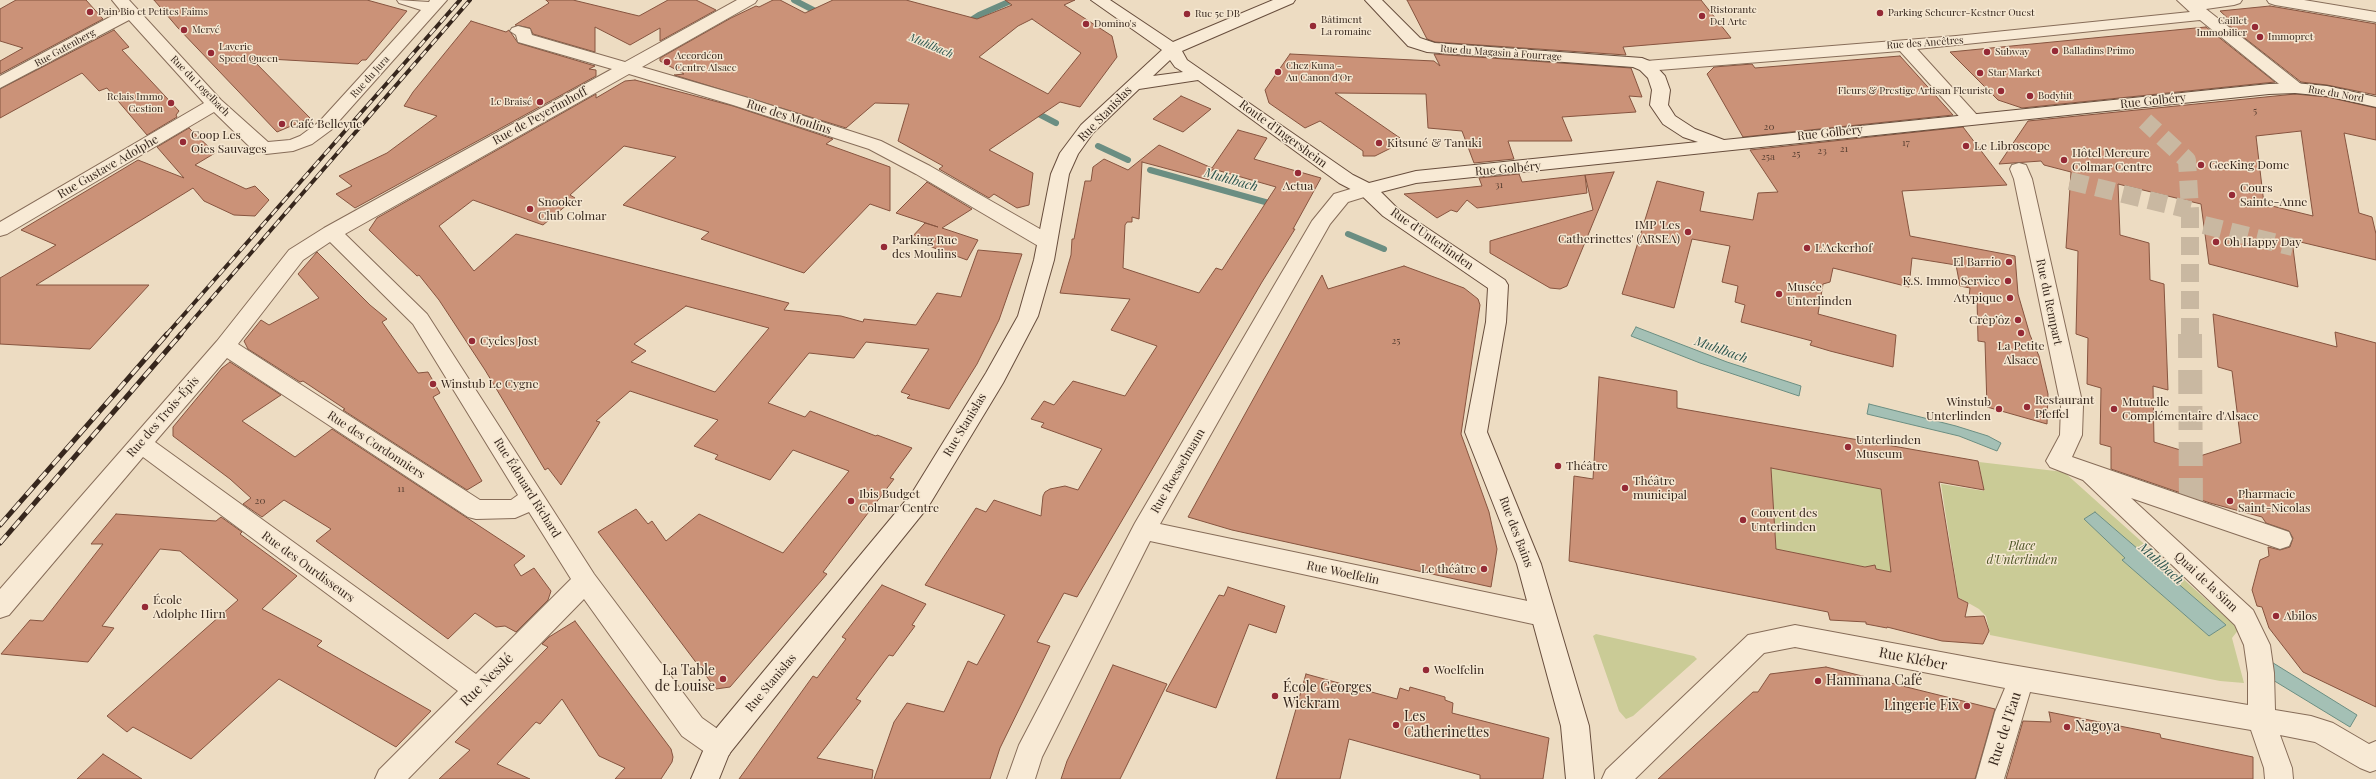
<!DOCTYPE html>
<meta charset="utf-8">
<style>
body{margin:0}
canvas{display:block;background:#eddcc2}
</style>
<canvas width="2376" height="779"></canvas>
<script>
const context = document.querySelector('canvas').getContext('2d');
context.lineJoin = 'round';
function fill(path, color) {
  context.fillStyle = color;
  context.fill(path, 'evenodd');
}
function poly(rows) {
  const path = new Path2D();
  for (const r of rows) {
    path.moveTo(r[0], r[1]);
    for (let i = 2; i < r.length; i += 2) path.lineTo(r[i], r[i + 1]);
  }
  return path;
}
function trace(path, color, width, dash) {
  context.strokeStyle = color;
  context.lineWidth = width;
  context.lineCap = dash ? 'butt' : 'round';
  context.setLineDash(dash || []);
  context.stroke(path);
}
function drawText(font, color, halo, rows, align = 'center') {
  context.font = font + ' "Playfair Display",serif';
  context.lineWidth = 3;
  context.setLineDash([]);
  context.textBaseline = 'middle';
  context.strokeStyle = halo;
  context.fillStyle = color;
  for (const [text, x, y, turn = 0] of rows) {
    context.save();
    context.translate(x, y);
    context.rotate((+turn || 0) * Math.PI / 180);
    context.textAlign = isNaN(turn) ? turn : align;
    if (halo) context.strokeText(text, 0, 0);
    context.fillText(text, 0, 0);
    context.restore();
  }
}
fill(poly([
 [1979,462,2064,472,2239,629,2232,638,2244,683,2220,681,1990,635,1986,616,1979,609,1956,596,1957,588,1941,484,1984,491],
 [2095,512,2226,625,2209,636,2122,560,2125,558,2084,519],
 [1771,468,1881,489,1891,572,1776,549],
 [1596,634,1694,656,1697,659,1633,716,1626,719,1619,711,1594,639,1593,636]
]), '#cacb96');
const water = poly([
 [1636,327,1727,362,1801,386,1799,396,1700,363,1631,336,1636,327],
 [1869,404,1956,426,1988,436,2001,443,1997,451,1959,436,1867,414,1869,404],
 [2095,512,2226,625,2209,636,2122,560,2125,558,2084,519,2095,512],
 [2270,661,2357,715,2350,727,2263,674,2270,661]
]);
fill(water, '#a4c0b5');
trace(water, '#6b8e82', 1);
trace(poly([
 [794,0,821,14],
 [965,24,979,15,1013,0],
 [1031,110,1056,123],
 [1098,146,1128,160],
 [1150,170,1276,205],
 [1348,234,1384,249]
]), '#6b8e82', 6);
const building = poly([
 [16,0,86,0,103,19,0,74,0,61,23,48,0,41,0,9,16,0],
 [154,0,367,0,407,11,366,60,362,60,358,64,251,58,310,118,277,132,178,28,154,0],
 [546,0,573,0,639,16,668,0,696,0,716,10,660,41,660,28,630,45,595,27,595,52,533,34,530,28,515,25,549,3,546,0],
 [773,0,780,0,805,13,833,0,906,0,977,19,1012,5,1005,0,1075,0,1064,5,1112,36,1117,57,1080,107,1060,102,989,150,1033,173,1029,205,1017,208,994,194,989,198,939,169,943,166,898,141,909,104,875,103,846,128,674,75,684,74,660,61,660,58,731,18,756,6,759,7,773,0],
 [1032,19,1081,53,1048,94,979,57,1018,26,1032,19],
 [1407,0,1701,0,1731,38,1623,47,1626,55,1435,42,1427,39,1407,0],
 [2270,6,2376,24,2376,95,2327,85,2301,82,2228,25,2234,24,2220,11,2270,6],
 [471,21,506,32,509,30,518,43,595,66,589,69,596,70,596,76,355,208,336,194,352,186,339,176,387,153,437,116,404,106,413,92,471,21],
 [2206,27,2275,82,2022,108,1998,100,1950,52,2206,27],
 [114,30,129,47,122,50,179,111,176,115,177,117,147,135,107,88,99,91,82,73,0,118,0,89,114,30],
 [1290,54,1434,61,1440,66,1434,54,1631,68,1642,97,1629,96,1636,112,1562,117,1572,141,1508,141,1514,159,1474,163,1462,131,1428,128,1426,94,1335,93,1400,138,1387,145,1391,148,1375,156,1363,156,1363,151,1320,121,1305,128,1269,103,1265,90,1290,54],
 [1900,56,1953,115,1743,137,1707,74,1714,67,1752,64,1755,68,1900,56],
 [635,80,733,106,833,139,826,144,890,167,890,211,870,204,804,273,701,239,709,232,623,205,676,157,624,146,570,195,575,198,543,225,473,200,439,226,474,271,516,234,789,303,784,310,841,316,863,322,864,319,916,325,937,293,961,297,978,250,1022,254,999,320,977,364,949,409,907,398,910,395,901,392,929,349,866,342,854,358,809,353,768,403,805,417,810,411,876,436,877,435,912,448,890,478,894,479,823,572,827,574,730,687,716,689,598,532,636,509,648,524,652,521,666,541,699,514,783,553,849,471,793,450,770,480,715,459,718,455,694,446,718,420,630,391,596,421,600,422,561,485,548,468,545,470,485,370,439,300,419,275,417,276,369,230,377,218,596,94,596,98,625,81,635,80],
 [686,306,769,328,715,392,631,362,646,351,634,344,686,306],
 [2295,94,2327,97,2376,108,2376,140,2344,133,2359,213,2372,217,2376,234,2376,260,2292,240,2298,287,2209,264,2201,204,2118,184,2120,235,2149,243,2150,280,2164,284,2168,390,2153,386,2154,442,2200,456,2241,443,2232,371,2218,367,2213,314,2337,347,2335,332,2376,343,2376,707,2303,672,2269,628,2262,607,2257,606,2252,590,2260,560,2269,556,2268,547,2280,550,2290,547,2293,538,2289,531,2266,523,2262,517,2210,503,2111,469,2111,447,2100,444,2101,388,2087,384,2088,338,2076,334,2078,251,2066,248,2071,172,2044,165,2041,161,1999,164,2028,121,2295,94],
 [2301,131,2313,216,2264,204,2256,136,2301,131],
 [1181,96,1211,109,1183,132,1153,119,1181,96],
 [1963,127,2007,185,1902,191,1910,236,2015,256,2018,294,2030,335,2039,356,2048,394,2047,424,1987,407,1985,342,1978,341,1977,298,1969,297,1970,288,1960,286,1956,265,1912,258,1909,287,1833,268,1830,282,1823,284,1818,314,1896,335,1893,367,1830,351,1810,345,1812,341,1741,322,1745,305,1735,302,1738,286,1722,282,1730,246,1692,239,1674,308,1622,294,1657,181,1704,192,1700,211,1753,220,1758,193,1778,192,1750,150,1963,127],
 [189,128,215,153,195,165,246,189,255,186,269,200,255,216,234,215,204,201,193,188,36,285,149,285,90,349,0,344,0,278,56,245,21,230,138,160,184,178,157,147,189,128],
 [1238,130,1267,138,1254,159,1321,178,1293,229,1295,229,1262,282,1077,597,1064,593,1037,642,1050,646,1000,748,990,779,874,779,894,722,907,703,944,712,968,661,977,665,1005,615,925,585,976,508,986,512,994,500,1041,516,1043,496,1045,492,1050,489,1065,486,1078,490,1102,449,1041,427,1044,423,1031,419,1044,401,1054,405,1073,381,1125,396,1157,346,1111,330,1130,299,1060,293,1071,255,1072,239,1074,239,1085,181,1091,181,1093,167,1104,159,1128,170,1159,145,1212,168,1238,130],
 [1142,162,1209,180,1213,169,1276,187,1222,270,1216,268,1199,293,1123,268,1125,225,1127,222,1132,222,1132,217,1139,219,1142,162],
 [1614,172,1567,286,1560,289,1550,288,1490,253,1490,241,1593,210,1585,175,1614,172],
 [1519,174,1522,182,1585,175,1587,193,1477,208,1467,200,1457,212,1451,210,1437,218,1404,194,1482,186,1479,178,1519,174],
 [927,182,972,209,942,228,978,240,967,260,910,239,925,223,938,227,896,213,927,182],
 [317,252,370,305,387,319,382,322,418,373,428,372,440,393,433,397,482,481,467,490,343,410,345,409,303,381,300,382,248,349,244,341,261,320,269,325,319,298,298,274,317,252],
 [1404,266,1464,288,1478,299,1480,305,1461,434,1489,512,1497,549,1491,587,1232,530,1188,517,1322,275,1328,289,1404,266],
 [230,362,281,395,242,421,295,457,332,429,525,556,514,565,521,576,534,568,551,591,548,600,516,632,505,626,496,627,475,613,448,639,316,541,331,529,284,500,262,517,243,504,251,498,230,479,173,436,173,427,222,368,230,362],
 [1599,377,1677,391,1677,408,1978,461,1984,490,1939,482,1958,598,1968,603,1965,617,1984,616,1989,631,1983,644,1942,641,1887,627,1887,628,1866,624,1866,622,1830,620,1828,612,1569,561,1574,476,1593,479,1599,377],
 [1771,468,1881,489,1891,572,1876,569,1875,565,1865,567,1776,549,1771,468],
 [116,514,216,521,221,517,242,532,240,534,297,576,262,609,322,641,317,646,431,711,396,747,279,679,191,759,133,727,127,732,107,716,238,600,180,551,160,549,102,626,114,628,88,662,1,654,30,620,43,621,103,544,91,544,116,514],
 [882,585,926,604,912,625,915,626,893,656,889,655,856,699,861,701,817,758,873,770,872,779,739,779,813,676,817,678,846,639,842,637,882,585],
 [1228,587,1285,606,1276,633,1249,624,1216,708,1166,691,1219,595,1224,596,1228,587],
 [575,621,671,749,673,757,672,762,661,779,615,779,625,768,599,756,562,699,540,724,536,722,497,764,530,779,439,779,470,750,455,742,548,647,542,644,549,637,575,621],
 [1113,665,1167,684,1120,779,1061,779,1067,761,1113,665],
 [1826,667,1995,709,1975,779,1658,779,1753,692,1758,692,1770,674,1826,667],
 [1306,674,1397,699,1400,688,1409,691,1410,687,1445,697,1445,700,1453,703,1452,713,1549,738,1543,779,1480,779,1480,775,1349,739,1340,779,1276,779,1306,674],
 [2049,712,2160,734,2161,738,2253,757,2253,779,2006,779,2023,721,2051,722,2049,712],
 [103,754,142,779,77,779,103,754]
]);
fill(building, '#cb9278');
trace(building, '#86543f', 1);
trace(poly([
 [2070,181,2190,210,2187,160,2145,121],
 [2190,210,2190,335],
 [2204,225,2293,247]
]), '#c9b8a1', 18, [18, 9]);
trace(poly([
 [2190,334,2191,509]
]), '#c9b8a1', 24, [24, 12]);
const street = poly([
 [112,0,129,0,221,100,268,142,290,140,300,136,319,122,421,10,399,3,397,0,429,2,430,0,447,0,331,130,312,144,293,151,266,154,260,152,252,149,214,112,7,234,0,236,0,222,204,103,129,20,0,88,0,76,121,11,112,0],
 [737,0,757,0,755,3,642,67,745,97,881,141,930,166,1054,237,1057,242,1054,247,1047,248,1040,247,916,174,869,149,733,105,629,74,345,234,427,314,594,574,702,718,729,737,733,746,729,755,719,759,709,755,682,736,584,599,408,779,375,779,379,770,458,691,143,457,9,615,0,618,0,589,217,341,289,250,324,228,612,69,518,42,516,35,510,31,512,28,518,26,530,29,532,35,625,62,737,0],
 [330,242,413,324,518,495,511,500,480,500,238,344,303,260,330,242],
 [227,358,468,517,476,519,515,518,529,512,571,579,476,674,155,442,227,358],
 [2177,0,2242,0,2240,3,2234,5,2206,9,2301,84,2304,88,2301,92,2289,92,2200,20,1917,49,1977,115,1980,119,1977,123,1971,124,1965,123,1900,51,1646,71,1640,70,1638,66,1640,62,1646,61,1956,36,2190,12,2177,0],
 [2267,0,2304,0,2376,12,2376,22,2275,5,2269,3,2267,0],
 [2019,163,2026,165,2032,179,2083,406,2082,435,2072,457,2289,532,2292,539,2289,546,2280,549,2131,498,2253,610,2270,645,2274,673,2275,710,2311,716,2333,723,2369,744,2376,741,2376,770,2370,772,2360,768,2315,742,2280,735,2292,768,2293,779,2265,779,2264,768,2251,730,2030,692,2004,779,1976,779,1995,712,2005,688,1795,647,1764,653,1635,779,1602,779,1606,770,1748,635,1795,625,2000,663,2248,705,2248,673,2244,645,2235,625,2083,480,2050,467,2046,461,2060,435,2061,406,2014,179,2010,169,2012,165,2019,163],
 [1367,184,1374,186,1376,190,1374,194,1348,202,1330,224,1160,524,1542,604,1551,607,1555,615,1551,623,1542,626,1150,541,1042,757,1035,779,1007,779,1019,745,1135,523,1312,221,1334,194,1367,184]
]);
const secondary = poly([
 [1091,0,1110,0,1173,42,1273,0,1295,0,1293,3,1182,51,1187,60,1353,175,1369,183,1416,171,1698,142,1683,137,1663,124,1650,105,1652,90,1648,78,1640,70,1633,67,1427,52,1408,46,1365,0,1382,0,1420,38,1435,43,1642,58,1652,62,1665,76,1670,90,1668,105,1675,116,1695,129,1724,140,2269,84,2295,83,2327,86,2376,97,2376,107,2327,96,2295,93,2269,94,1416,183,1381,192,1397,208,1505,280,1508,285,1506,322,1487,432,1541,564,1589,726,1594,779,1566,779,1561,726,1517,564,1465,432,1486,322,1488,288,1383,216,1360,194,1339,183,1198,80,1139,89,1093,133,1078,154,1069,174,1054,260,1038,316,1003,383,928,507,729,754,719,779,691,779,709,737,912,493,986,373,1018,316,1034,260,1051,174,1060,153,1081,125,1162,50,1091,0],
 [1170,60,1175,67,1183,72,1153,76,1170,60]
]);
trace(street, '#876d59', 2);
trace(secondary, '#684e3d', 2);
fill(street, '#f8ead5');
fill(secondary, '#f8ead5');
const railFar1 = poly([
 [166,335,460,0],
 [180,335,470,0]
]);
const rail = poly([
 [0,525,167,334],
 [0,543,181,334]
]);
trace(railFar1, '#37271d', 4);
trace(rail, '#37271d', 5);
trace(railFar1, '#f5e7d1', 2.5, [8]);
trace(rail, '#f5e7d1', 3.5, [10]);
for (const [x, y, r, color] of [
 [90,12,4,"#952a36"],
 [1880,13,4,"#952a36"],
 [1187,14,4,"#952a36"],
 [1702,16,4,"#952a36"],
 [1086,24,4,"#952a36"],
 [1313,26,4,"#952a36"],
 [2255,27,4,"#952a36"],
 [184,30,4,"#952a36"],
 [2260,37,4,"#952a36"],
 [2055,51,4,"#952a36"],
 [1987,52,4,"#952a36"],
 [211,53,4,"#952a36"],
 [667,62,4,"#952a36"],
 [1278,72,4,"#952a36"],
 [1980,73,4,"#952a36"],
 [2001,91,4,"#952a36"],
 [2030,96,4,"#952a36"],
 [540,102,4,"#952a36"],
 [171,103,4,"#952a36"],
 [282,124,4,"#952a36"],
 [183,142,4,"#952a36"],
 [1379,143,4,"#952a36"],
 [1966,146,4,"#952a36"],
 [2064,160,4,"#952a36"],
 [2201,165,4,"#952a36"],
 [1298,173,4,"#952a36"],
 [2232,195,4,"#952a36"],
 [530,209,4,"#952a36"],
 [1688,232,4,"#952a36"],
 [2216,242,4,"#952a36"],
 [884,247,4,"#952a36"],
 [1807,248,4,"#952a36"],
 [2009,262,4,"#952a36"],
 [2008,281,4,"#952a36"],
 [1779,294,4,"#952a36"],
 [2010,298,4,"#952a36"],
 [2018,320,4,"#952a36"],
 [2021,333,4,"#952a36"],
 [472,341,4,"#952a36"],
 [433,384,4,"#952a36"],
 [2027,407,4,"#952a36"],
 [1999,409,4,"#952a36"],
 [2114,409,4,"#952a36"],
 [1848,447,4,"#952a36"],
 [1558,466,4,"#952a36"],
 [1625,488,4,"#952a36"],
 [851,501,4,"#952a36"],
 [2230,501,4,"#952a36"],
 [1743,520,4,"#952a36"],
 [1484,569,4,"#952a36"],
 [145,607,4,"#952a36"],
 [2276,616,4,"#952a36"],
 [1426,670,4,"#952a36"],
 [723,679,4,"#952a36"],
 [1818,681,4,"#952a36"],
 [1275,696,4,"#952a36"],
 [1967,706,4,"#952a36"],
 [1396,725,4,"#952a36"],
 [2067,727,4,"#952a36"]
]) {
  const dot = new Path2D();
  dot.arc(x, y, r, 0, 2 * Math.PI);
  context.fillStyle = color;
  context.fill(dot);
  trace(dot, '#f5e7d1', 1.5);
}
drawText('10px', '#37271d', '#f5e7d1', [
 ["Ristorante",1710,10],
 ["Del Arte",1710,22],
 ["Pain Bio et Petites Faims",98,12],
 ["Parking Scheurer-Kestner Ouest",1888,13],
 ["Rue 5e DB",1195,14],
 ["Bâtiment",1321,20],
 ["La romaine",1321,32],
 ["Caillet",2247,21,"right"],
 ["Immobilier",2247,33,"right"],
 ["Domino's",1094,24],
 ["Mervé",192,30],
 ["Immopret",2268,37],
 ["Laverie",219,47],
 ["Speed Queen",219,59],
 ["Balladins Primo",2063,51],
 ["Subway",1995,52],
 ["Accordéon",675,56],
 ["Centre Alsace",675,68],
 ["Chez Kuna -",1286,66],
 ["Au Canon d'Or",1286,78],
 ["Star Market",1988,73],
 ["Fleurs & Prestige Artisan Fleuriste",1993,91,"right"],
 ["Bodyhit",2038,96],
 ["Relais Immo",163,97,"right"],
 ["Gestion",163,109,"right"],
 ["Le Braisé",532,102,"right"]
], 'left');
drawText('10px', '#37271d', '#f5e7d1', [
 ["Rue des Ancêtres",1925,43,-4],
 ["Rue Gutenberg",65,48,-29],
 ["Rue du Magasin à Fourrage",1501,53,4],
 ["Rue du Jura",370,77,-48],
 ["Rue du Logelbach",200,86,46],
 ["Rue du Nord",2336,94,10]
]);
drawText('10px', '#5c4234', null, [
 ["5",2255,111],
 ["20",1769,127],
 ["17",1906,143],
 ["21",1844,149],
 ["23",1822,151],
 ["25",1796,154],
 ["25a",1768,157],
 ["31",1499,185],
 ["25",1396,341],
 ["11",401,489],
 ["20",260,501]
]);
drawText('italic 11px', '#2d564f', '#f5e7d1', [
 ["Muhlbach",931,46,23]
]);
drawText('12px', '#37271d', '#f5e7d1', [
 ["Rue Golbéry",2153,101,-6],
 ["Rue Stanislas",1105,114,-46],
 ["Rue de Peyerimhoff",540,116,-29],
 ["Rue des Moulins",789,117,18],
 ["Rue Golbéry",1830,133,-6],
 ["Route d'Ingersheim",1283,134,36],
 ["Rue Gustave Adolphe",108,167,-30],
 ["Rue Golbéry",1508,169,-5],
 ["Rue d'Unterlinden",1432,239,35],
 ["Rue du Rempart",2049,302,78],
 ["Rue des Trois-Épis",163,417,-49],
 ["Rue Stanislas",965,425,-59],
 ["Rue des Cordonniers",376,445,33],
 ["Rue Roesselmann",1178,471,-60],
 ["Rue Édouard Richard",527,488,58],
 ["Rue des Bains",1516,532,69],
 ["Rue des Ourdisseurs",308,567,36],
 ["Rue Woelfelin",1343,573,12],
 ["Quai de la Sinn",2206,582,43],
 ["Rue Stanislas",771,683,-50]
]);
drawText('12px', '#37271d', '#f5e7d1', [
 ["Café Bellevue",290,124],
 ["Coop Les",191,135],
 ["Oies Sauvages",191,149],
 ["Kitsuné & Tanuki",1387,143],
 ["Le Libroscope",1974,146],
 ["Hôtel Mercure",2072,153],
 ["Colmar Centre",2072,167],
 ["GeeKing Dome",2209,165],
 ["Actua",1298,186,"center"],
 ["Cours",2240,188],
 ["Sainte-Anne",2240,202],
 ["Snooker",538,202],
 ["Club Colmar",538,216],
 ["IMP 'Les",1680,225,"right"],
 ["Catherinettes' (ARSEA)",1680,239,"right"],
 ["Parking Rue",892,240],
 ["des Moulins",892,254],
 ["Oh Happy Day",2224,242],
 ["L'Ackerhof",1815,248],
 ["El Barrio",2001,262,"right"],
 ["K.S. Immo Service",2000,281,"right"],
 ["Musée",1787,287],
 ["Unterlinden",1787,301],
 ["Atypique",2002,298,"right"],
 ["Crêp’ôz",2010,320,"right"],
 ["Cycles Jost",480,341],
 ["La Petite",2021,346,"center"],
 ["Alsace",2021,360,"center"],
 ["Winstub Le Cygne",441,384],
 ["Restaurant",2035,400],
 ["Pfeffel",2035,414],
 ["Winstub",1991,402,"right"],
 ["Unterlinden",1991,416,"right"],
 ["Mutuelle",2122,402],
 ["Complémentaire d'Alsace",2122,416],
 ["Unterlinden",1856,440],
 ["Museum",1856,454],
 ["Théâtre",1566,466],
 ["Théâtre",1633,481],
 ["municipal",1633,495],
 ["Ibis Budget",859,494],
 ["Colmar Centre",859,508],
 ["Pharmacie",2238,494],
 ["Saint-Nicolas",2238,508],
 ["Couvent des",1751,513],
 ["Unterlinden",1751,527],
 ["Le théâtre",1476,569,"right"],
 ["École",153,600],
 ["Adolphe Hirn",153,614],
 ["Abilos",2284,616],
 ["Woelfelin",1434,670]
], 'left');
drawText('italic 12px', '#4c5324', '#f5e7d1', [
 ["Place",2022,546],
 ["d'Unterlinden",2022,560]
]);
drawText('italic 13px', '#2d564f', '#f5e7d1', [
 ["Muhlbach",1231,180,16],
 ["Muhlbach",1721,350,20],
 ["Muhlbach",2161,564,42]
]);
drawText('14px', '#37271d', '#f5e7d1', [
 ["Rue Kléber",1913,659,11],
 ["Rue Nesslé",487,680,-45],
 ["Rue de l'Eau",2005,729,-72]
]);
drawText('14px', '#37271d', '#f5e7d1', [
 ["La Table",715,671,"right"],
 ["de Louise",715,687,"right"],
 ["Hammana Café",1826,681],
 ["École Georges",1283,688],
 ["Wickram",1283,704],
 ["Lingerie Fix",1959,706,"right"],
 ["Les",1404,717],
 ["Catherinettes",1404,733],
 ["Nagoya",2075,727]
], 'left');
</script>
